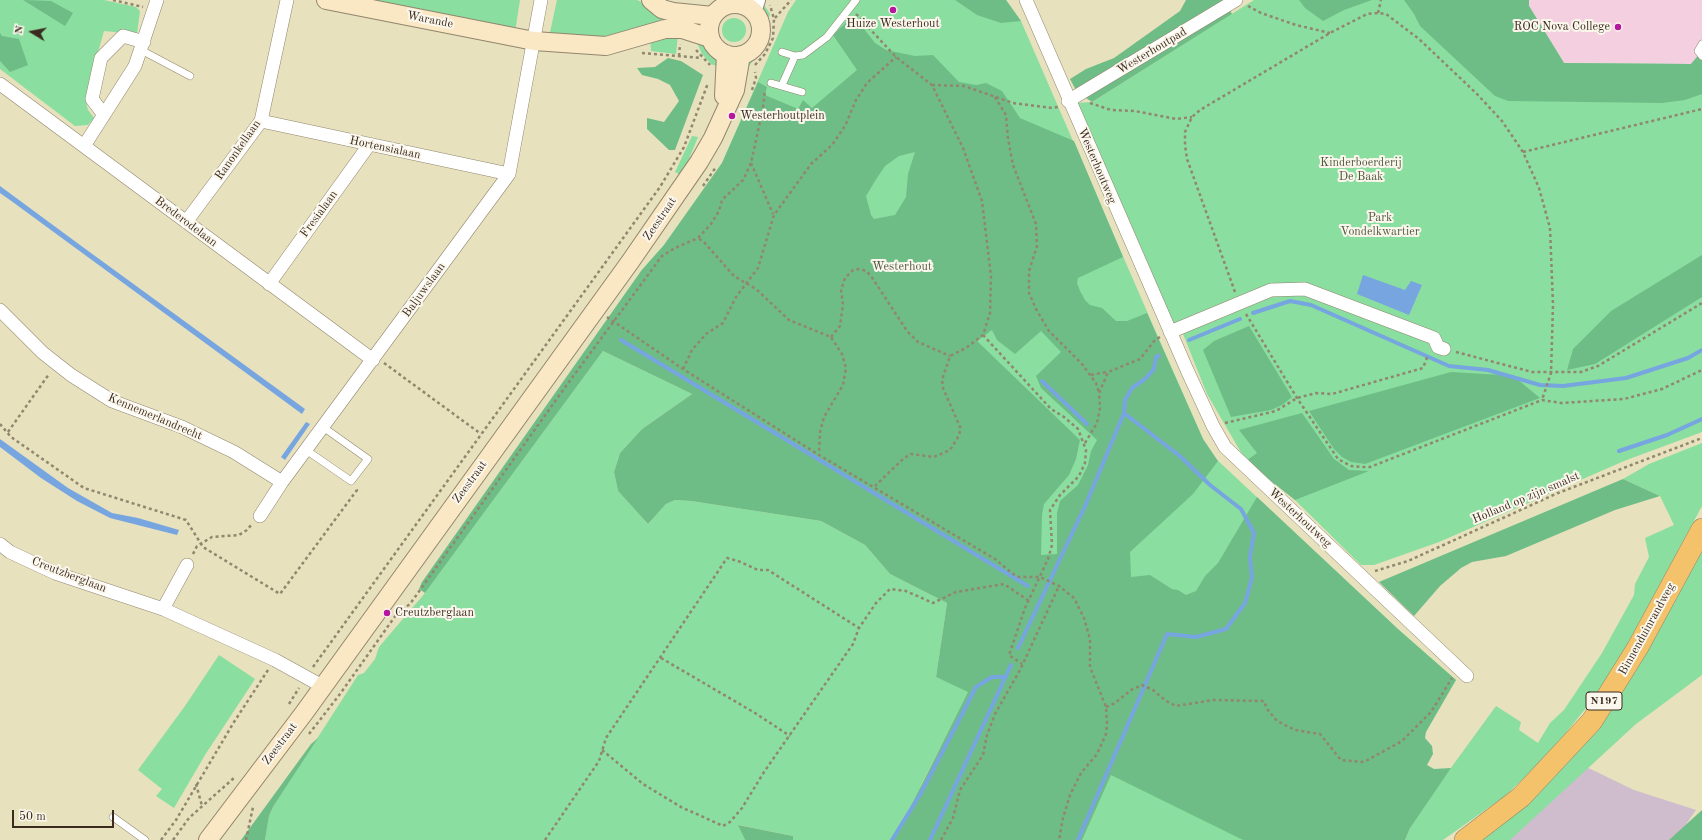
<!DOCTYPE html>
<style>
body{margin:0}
#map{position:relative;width:1702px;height:840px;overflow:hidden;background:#e7e1bd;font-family:"Old Standard TT",serif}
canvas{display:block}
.north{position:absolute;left:12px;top:12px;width:40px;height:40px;-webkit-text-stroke:3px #fbf7ec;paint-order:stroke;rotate:280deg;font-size:11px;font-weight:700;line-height:16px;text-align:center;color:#3b2a1e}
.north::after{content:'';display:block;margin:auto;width:14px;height:18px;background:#3b2a1e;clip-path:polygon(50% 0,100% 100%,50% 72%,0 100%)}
.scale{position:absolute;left:12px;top:810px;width:102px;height:18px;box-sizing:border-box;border:2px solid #3b2a1e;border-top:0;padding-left:5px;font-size:12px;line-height:14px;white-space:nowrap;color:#3b2a1e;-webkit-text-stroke:3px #fbf7ec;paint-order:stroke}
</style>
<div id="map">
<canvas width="1702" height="840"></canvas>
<div class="north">N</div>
<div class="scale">50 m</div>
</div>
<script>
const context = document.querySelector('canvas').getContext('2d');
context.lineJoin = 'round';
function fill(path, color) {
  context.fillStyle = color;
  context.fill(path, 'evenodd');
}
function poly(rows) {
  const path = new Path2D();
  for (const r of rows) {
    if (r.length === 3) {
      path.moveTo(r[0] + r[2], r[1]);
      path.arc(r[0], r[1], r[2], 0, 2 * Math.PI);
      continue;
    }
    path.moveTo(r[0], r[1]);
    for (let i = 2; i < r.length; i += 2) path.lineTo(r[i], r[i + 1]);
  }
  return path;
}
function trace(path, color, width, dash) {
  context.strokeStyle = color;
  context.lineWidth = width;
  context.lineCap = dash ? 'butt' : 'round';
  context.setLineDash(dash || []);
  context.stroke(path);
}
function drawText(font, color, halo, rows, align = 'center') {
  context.font = font + ' "Old Standard TT",serif';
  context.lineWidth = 4;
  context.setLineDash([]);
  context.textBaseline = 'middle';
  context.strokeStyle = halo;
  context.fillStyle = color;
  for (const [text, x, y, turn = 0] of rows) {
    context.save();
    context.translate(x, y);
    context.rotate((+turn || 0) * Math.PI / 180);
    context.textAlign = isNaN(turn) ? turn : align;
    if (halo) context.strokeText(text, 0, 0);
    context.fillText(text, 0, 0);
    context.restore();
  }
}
fill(poly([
 [1516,0,1702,0,1702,55,1686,71,1562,70]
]), '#f3cfdf');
fill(poly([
 [1576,762,1634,790,1696,810,1675,840,1498,840]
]), '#cfbdce');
fill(poly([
 [0,0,104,0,136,7,140,11,137,34,104,31,92,73,86,102,88,110,94,118,88,125,75,126,0,69],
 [354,0,520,0,515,32],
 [557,0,637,0,680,19,609,41,549,37],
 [761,0,770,14,768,20,766,41,748,68,743,68,750,58,760,48,764,39,766,29,762,20,760,3],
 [796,0,1006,0,1021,21,1155,330,1203,439,1215,458,1399,630,1456,680,1420,732,1408,767,1437,787,1496,706,1521,722,1519,730,1538,743,1550,723,1564,710,1602,653,1634,595,1635,584,1649,557,1645,538,1674,525,1660,496,1623,479,1649,464,1702,443,1702,506,1621,656,1595,697,1546,757,1505,796,1443,840,1405,840,1410,828,1383,840,793,840,793,836,739,825,745,840,265,840,269,816,273,807,358,675,364,673,375,659,379,647,425,593,603,351,692,394,642,429,620,453,614,472,618,491,648,524,666,504,675,500,691,501,821,521,865,545,890,574,947,603,936,677,969,691,919,789,1042,597,641,271,664,245,722,163,788,12],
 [1254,0,1529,0,1529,6,1564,63,1691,64,1702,51,1702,432,1624,461,1439,542,1374,565,1361,565,1295,500,1246,461,1207,394,1183,334,1174,328,1076,103,1092,102],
 [734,30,12],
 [678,34,676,54,651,51,650,36],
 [695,38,705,42,712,51,719,67,711,64,702,54],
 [692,136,698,137,686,166,681,175,675,172],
 [1702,550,1702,675,1636,724,1510,840,1476,840,1541,788],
 [219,655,255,679,205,755,174,808,156,796,162,789,138,770,185,706]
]), '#8adea0');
fill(poly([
 [23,0,51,1,73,13,65,26],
 [955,0,1006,0,1021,21,1001,23,977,15],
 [1186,0,1225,0,1232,14,1092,102,1077,92,1070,79,1086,69,1114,58,1180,11],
 [1299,0,1372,0,1344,10,1323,21,1305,8],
 [1404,0,1529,0,1529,6,1564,63,1691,64,1702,51,1702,94,1685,100,1662,103,1508,101,1495,96,1420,26,1414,14],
 [852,17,861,25,875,43,886,50,915,56,933,55,959,82,976,85,986,83,1002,91,1020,118,1074,141,1123,257,1078,278,1077,283,1080,291,1085,300,1090,305,1102,308,1116,321,1127,321,1147,313,1203,439,1218,461,1193,494,1130,552,1131,577,1150,575,1172,589,1178,590,1186,595,1196,591,1205,576,1218,563,1257,497,1399,630,1456,680,1426,732,1425,738,1432,746,1433,754,1427,765,1434,769,1451,768,1410,828,1405,840,1243,840,1111,775,1082,840,894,840,968,692,936,677,947,603,890,574,865,545,821,521,691,501,675,500,666,504,648,524,618,491,614,472,620,453,642,429,692,394,603,351,425,593,419,589,422,582,641,271,664,245,722,163,758,82,767,87,765,95,798,109,803,100,812,108,857,70,833,35],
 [915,152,908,174,906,197,895,215,874,219,871,215,866,196,875,181,885,166,899,156],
 [992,330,997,340,1015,354,1041,331,1061,352,1036,376,1041,388,1097,440,1091,451,1088,465,1078,485,1060,501,1057,513,1057,554,1041,555,1042,515,1044,504,1069,475,1076,459,1080,440,977,341],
 [0,33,2,36,19,39,28,65,10,72,0,61],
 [668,58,681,61,703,75,675,150,669,150,647,129,647,118,664,122,679,101,670,85,658,79,642,75,637,68,655,67],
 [1702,255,1702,297,1595,364,1567,370,1573,349,1611,311],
 [1249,326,1292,397,1282,405,1271,410,1231,417,1203,350,1214,341],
 [1451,372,1502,375,1517,379,1540,398,1365,464,1351,462,1342,457,1334,449,1309,411],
 [1302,413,1334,459,1349,470,1369,471,1295,500,1246,461,1257,453,1239,430],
 [1623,479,1660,496,1615,510,1506,556,1472,562,1461,568,1440,586,1414,616,1379,582],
 [318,738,273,807,269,816,265,840,241,840,311,744],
 [1702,810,1702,840,1669,840],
 [738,825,793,836,793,840,745,840]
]), '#6fbd86');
fill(poly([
 [0,186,80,245,305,409,302,414,10,200,0,193],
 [1363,275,1405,290,1411,281,1422,285,1409,315,1357,294],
 [306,422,310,424,285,460,281,457],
 [0,439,68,488,112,513,138,518,179,530,177,535,110,518,77,501,41,478,0,447]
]), '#77a5e0');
trace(poly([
 [1253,313,1290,301,1311,305,1449,366,1488,370,1540,385,1563,386,1626,378,1688,358,1702,350],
 [621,340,1028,586],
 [1189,340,1240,319],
 [1042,381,1087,424],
 [1619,451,1667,435,1702,419],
 [1018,648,1086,504,1124,413,1125,400,1132,388,1145,379,1154,369,1156,357,1159,356],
 [892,840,921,793,976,687,992,677,1006,677],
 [930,840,1011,665],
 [1078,840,1167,634,1196,637,1226,629,1245,603,1252,578,1250,557,1254,533,1241,509,1210,485,1181,457,1124,413]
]), '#77a5e0', 4);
const service = poly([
 [1702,44,1698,51,1702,56],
 [141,50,190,76],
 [782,52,795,56],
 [771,83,802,92],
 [782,85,795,56,803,55,827,37,856,0],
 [306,450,351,481,368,459,323,427],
 [113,817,145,840]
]);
const minor = poly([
 [1026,0,1187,370,1213,426,1225,447,1467,676],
 [0,84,373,360],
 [1068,101,1236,0],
 [104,115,92,99,101,58,123,36,144,42],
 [261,121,509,174],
 [84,146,135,66,157,0],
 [186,222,261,121,287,0],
 [269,284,369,145],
 [0,310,43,353,71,375,112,401,182,427,234,452,282,482],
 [1170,332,1271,290,1305,289,1434,338,1438,347,1444,349],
 [260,516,282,482,509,174,541,0],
 [0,544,10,552,55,573,163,609,275,660,322,686],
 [163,609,187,565]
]);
const tertiary = poly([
 [737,4,739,0],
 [753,12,757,0]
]);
const secondary = poly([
 [326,0,534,41,606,46,665,29,682,29,710,38],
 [651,0,662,9,673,12,713,16],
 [735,30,26],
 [724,96,726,54],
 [208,840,304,713,630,262,699,162,713,138,735,90,741,55]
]);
const primary = poly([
 [1465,840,1521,797,1592,721,1638,647,1702,529]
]);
trace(service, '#91866e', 8);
trace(minor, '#91866e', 14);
trace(tertiary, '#91866e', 18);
trace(secondary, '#91866e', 20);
trace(primary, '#91866e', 22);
trace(poly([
 [113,0,143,7],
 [1248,6,1261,13,1296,25,1330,33],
 [1378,13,1381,0],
 [856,14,896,57,932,85,963,148,982,201,991,276,990,313,983,335,966,348,950,356,942,380,943,388,961,429,957,439,950,450,939,455,933,457,911,454,904,458,875,486],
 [775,18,791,0],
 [696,50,710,65],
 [642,53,701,58],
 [679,56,680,44],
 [755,65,765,54,773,38,774,19,770,5],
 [932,85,964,86,1013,103,1052,108,1058,107],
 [752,90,756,78,755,72],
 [995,97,1006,115,1008,139,1013,165,1036,224,1037,246,1029,271,1029,293,1036,309,1049,331,1082,364,1096,383,1099,393],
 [1090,103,1111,110,1135,111,1176,119,1192,117],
 [1523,152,1702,109],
 [751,163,773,214],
 [703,186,716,167],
 [699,239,703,241,734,276,756,289,789,320,831,337,842,354,846,368,843,385,824,417,820,432,819,454],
 [1235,292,1187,159,1185,145,1185,132,1192,117,1200,110,1330,33,1367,14,1378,13,1386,14,1419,39,1477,94,1502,121,1523,152,1539,188,1550,228,1553,305,1551,373,1542,400],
 [1246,314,1297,398,1338,459,1351,466,1361,467,1370,467,1542,400,1561,403,1624,399,1662,389,1702,370],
 [607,317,683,369,819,455,995,559,1013,574,1019,577,1040,577,1059,586,1074,598,1084,618,1090,639,1090,667,1106,707,1107,723,1106,734,1097,754,1081,773,1070,795,1063,818,1059,840],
 [983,335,1051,409,1064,417,1078,429,1086,450,1085,463,1079,476,1060,495,1050,510,1052,545,1048,559,1025,608,1009,655,1022,664],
 [831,337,840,326,843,304,841,290,845,278,853,270,860,269,866,271,871,276,907,331,918,342,950,356],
 [1456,352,1532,372,1581,372,1598,366,1702,303],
 [384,363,481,434],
 [683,369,692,350,706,334,723,323,736,297,758,268,774,215,811,164,832,145,845,126,856,100,867,83,896,57],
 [1091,375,1107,372],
 [1225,423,1276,411,1297,398,1316,393,1332,394,1423,368,1428,355],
 [0,424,11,437,84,488,186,520,203,547,280,594,357,490,356,488],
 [8,432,49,374],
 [1085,443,1097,423,1100,408,1099,393,1108,372,1140,359,1155,340,1160,337],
 [193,554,197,546,212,537,239,535,247,530,252,524],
 [1375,571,1408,561,1558,493,1702,438],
 [397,613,410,604,566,386,662,256,675,248,698,238,711,224,719,211,722,200,743,180,751,163,763,108,765,90],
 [661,658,755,713,790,736],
 [313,667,660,187,684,147,708,83],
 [289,704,299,688],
 [1106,707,1115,703,1131,690,1142,685,1153,690,1166,701,1176,706,1213,700,1264,701,1267,709,1277,721,1295,730,1320,734,1341,760,1364,762,1402,741,1431,712,1452,678],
 [309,734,340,694,396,615],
 [602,750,643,784,681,807,723,826,730,822,742,808,764,772,853,644,859,628,876,603,890,589,906,591,933,603,956,592,1004,584,1029,601],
 [196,784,202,806],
 [161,840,176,820,234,722,268,670],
 [173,840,189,818,235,777],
 [246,840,253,807],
 [545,840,599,761,606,738,727,558,738,561,758,570,768,570,859,628],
 [941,840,953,818,960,790,983,755,987,735,995,714,1020,670,1059,586]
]), '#91866e', 2.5, [3, 3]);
trace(service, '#fff', 7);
trace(minor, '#fff', 13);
trace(tertiary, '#fff', 16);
trace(secondary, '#fae7c3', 18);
trace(primary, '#f3c26a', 21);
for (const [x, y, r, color] of [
 [893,10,4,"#b5179e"],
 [1618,27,4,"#b5179e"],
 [732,116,4,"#b5179e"],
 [387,613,4,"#b5179e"]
]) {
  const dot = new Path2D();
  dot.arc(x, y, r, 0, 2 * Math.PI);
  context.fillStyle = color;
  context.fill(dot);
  trace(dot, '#fbf7ec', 1.5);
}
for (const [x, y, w] of [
 [1604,701,36]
]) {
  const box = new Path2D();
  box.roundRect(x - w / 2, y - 9, w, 18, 3);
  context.fillStyle = '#fbf7ec';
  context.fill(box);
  trace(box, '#3b2a1e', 1);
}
drawText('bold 11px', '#3b2a1e', null, [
 ["N197",1604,701]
]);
drawText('12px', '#3b2a1e', '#fbf7ec', [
 ["Warande",430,20,11],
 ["Westerhoutpad",1152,51,-31],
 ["Hortensialaan",385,148,12],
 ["Ranonkellaan",238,150,-55],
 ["Westerhoutweg",1097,166,67],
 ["Fresialaan",319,214,-54],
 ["Zeestraat",660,219,-56],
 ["Brederodelaan",186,222,37],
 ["Baljuwslaan",424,290,-54],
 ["Kennemerlandrecht",155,417,23],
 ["Zeestraat",470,482,-54],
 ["Holland op zijn smalst",1526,498,-23],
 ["Westerhoutweg",1300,518,43],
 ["Creutzberglaan",69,575,21],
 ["Binnenduinrandweg",1647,629,-61],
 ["Zeestraat",280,744,-53]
]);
drawText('12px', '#3b2a1e', '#fbf7ec', [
 ["Huize Westerhout",893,24,"center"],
 ["ROC Nova College",1610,27,"right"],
 ["Westerhoutplein",740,116],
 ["Creutzberglaan",395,613]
], 'left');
drawText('12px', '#4f573e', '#fbf7ec', [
 ["Kinderboerderij",1361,163],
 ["De Baak",1361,177],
 ["Park",1380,218],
 ["Vondelkwartier",1380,232],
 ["Westerhout",902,267]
]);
</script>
